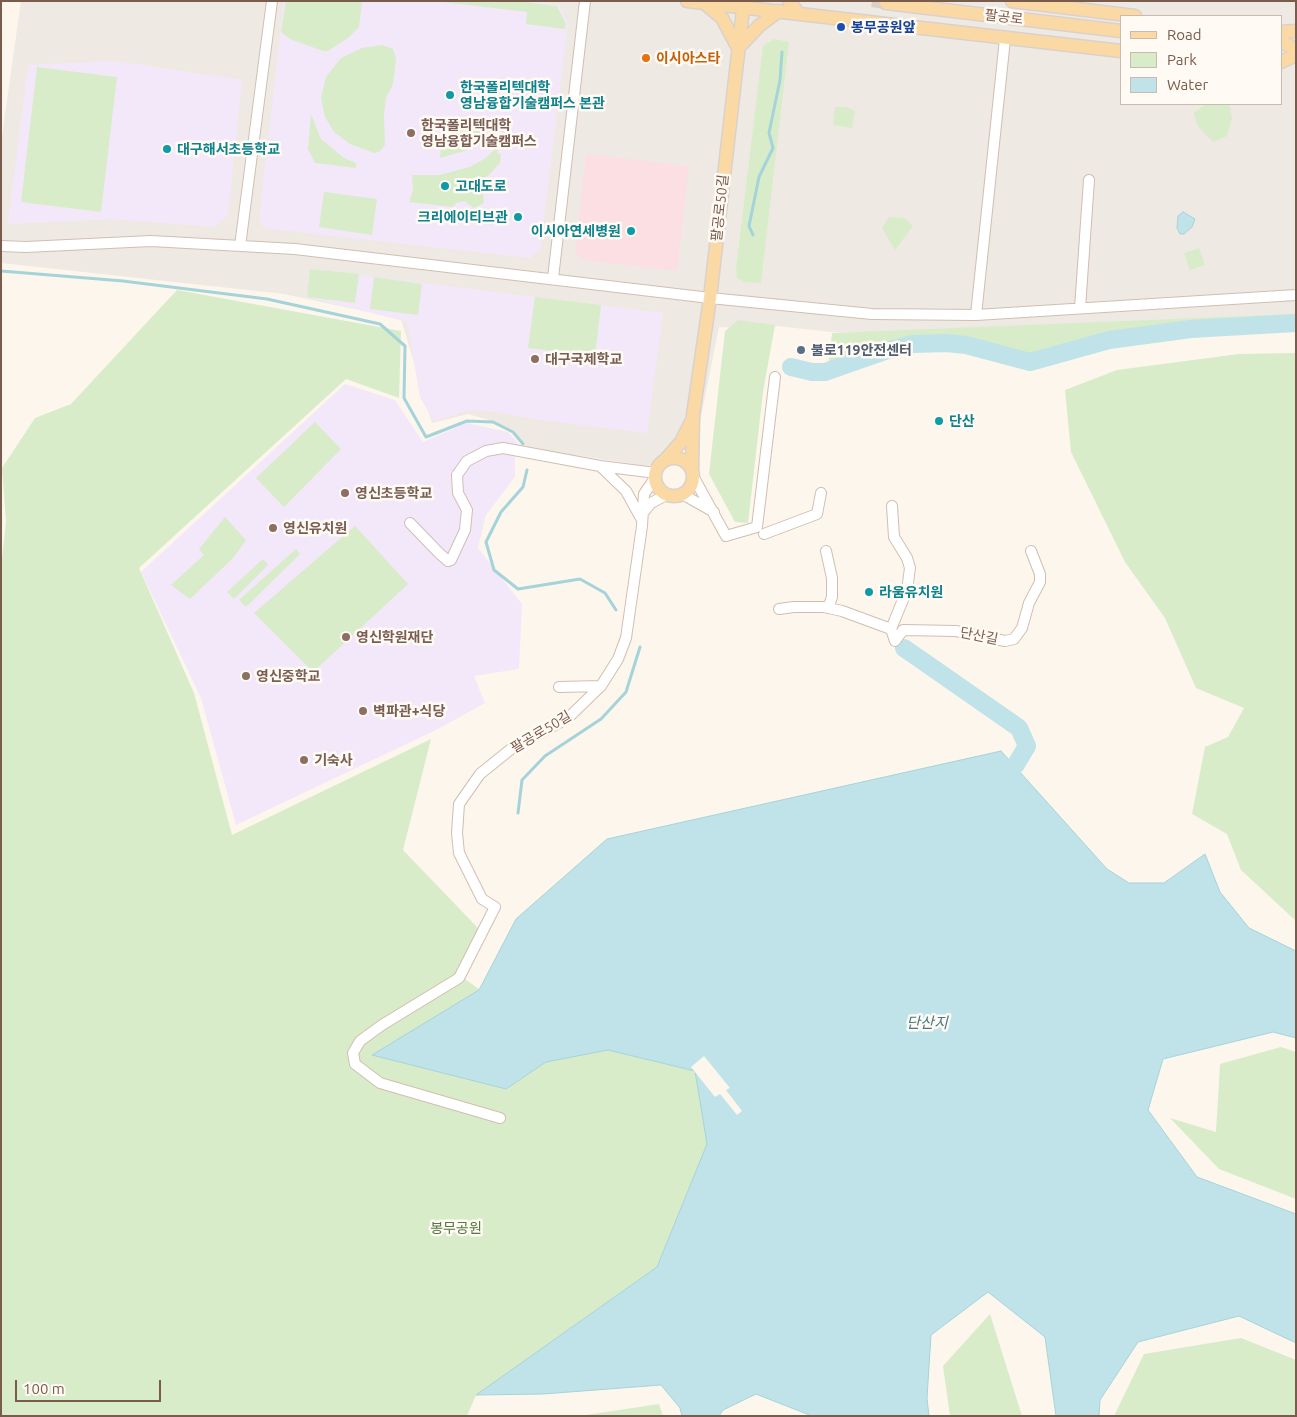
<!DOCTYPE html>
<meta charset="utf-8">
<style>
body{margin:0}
#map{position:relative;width:1297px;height:1417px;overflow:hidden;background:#fdf6ec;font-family:Ubuntu,sans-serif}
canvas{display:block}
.frame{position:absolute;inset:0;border:2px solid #7a5c4d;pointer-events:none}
.legend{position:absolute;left:1120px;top:15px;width:162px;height:90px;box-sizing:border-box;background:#fffaf3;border:1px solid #cabbb1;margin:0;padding:6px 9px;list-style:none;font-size:15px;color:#7a5c4d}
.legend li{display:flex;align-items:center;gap:10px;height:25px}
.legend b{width:25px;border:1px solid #cabbb1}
.scale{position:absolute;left:15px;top:1380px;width:146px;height:22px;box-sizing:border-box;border:2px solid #7a5c4d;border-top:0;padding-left:6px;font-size:15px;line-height:18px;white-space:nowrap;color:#7a5c4d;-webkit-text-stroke:4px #fffaf3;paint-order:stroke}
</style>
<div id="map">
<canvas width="1297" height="1417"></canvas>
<div class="frame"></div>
<ul class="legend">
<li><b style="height:6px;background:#fbd9a5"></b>Road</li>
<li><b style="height:14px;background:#d8ecc9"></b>Park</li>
<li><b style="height:14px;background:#bfe3e8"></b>Water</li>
</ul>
<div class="scale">100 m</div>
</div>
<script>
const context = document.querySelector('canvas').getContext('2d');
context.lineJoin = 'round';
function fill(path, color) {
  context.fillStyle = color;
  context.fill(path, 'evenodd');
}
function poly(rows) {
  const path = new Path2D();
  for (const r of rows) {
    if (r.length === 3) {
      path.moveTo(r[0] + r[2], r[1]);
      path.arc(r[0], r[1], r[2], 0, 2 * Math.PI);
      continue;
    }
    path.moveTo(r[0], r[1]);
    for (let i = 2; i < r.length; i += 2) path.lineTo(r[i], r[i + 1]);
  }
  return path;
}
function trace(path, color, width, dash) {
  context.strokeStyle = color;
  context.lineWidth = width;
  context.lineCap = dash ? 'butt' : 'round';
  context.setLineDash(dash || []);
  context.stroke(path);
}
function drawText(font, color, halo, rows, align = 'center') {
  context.font = font + ' Ubuntu,"Noto Sans KR",sans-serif';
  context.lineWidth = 5;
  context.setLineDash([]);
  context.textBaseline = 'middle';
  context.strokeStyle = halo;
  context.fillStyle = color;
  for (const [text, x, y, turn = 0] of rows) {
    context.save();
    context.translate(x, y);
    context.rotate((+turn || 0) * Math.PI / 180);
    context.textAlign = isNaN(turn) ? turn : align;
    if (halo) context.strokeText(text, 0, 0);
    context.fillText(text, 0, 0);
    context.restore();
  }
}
fill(poly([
 [21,1,1296,1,1296,316,873,333,831,332,777,326,765,329,719,327,697,437,648,466,532,449,523,444,514,431,489,420,468,414,432,423,401,319,284,294,1,263,1,143],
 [1121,16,1281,16,1281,104,1121,104]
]), '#efe9e4');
fill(poly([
 [284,1,530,1,559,5,568,23,540,249,530,258,264,228,259,219],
 [116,61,242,80,228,215,214,227,111,219,8,224,28,65],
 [310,269,663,313,647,433,533,419,498,412,468,410,434,422,420,397,407,322,307,297],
 [345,384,395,400,423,442,467,423,508,432,519,444,515,457,515,477,486,515,478,548,522,604,519,669,474,676,485,703,436,730,236,825,201,698,141,572]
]), '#f3e8fa');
fill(poly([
 [586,154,689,166,677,271,583,260,575,251]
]), '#fbdfe3');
fill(poly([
 [286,1,362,1,359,27,348,38,328,51,323,51,290,39,281,32],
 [434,1,517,1,557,6,566,24,565,29,526,24,527,12],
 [774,39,789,42,761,283,744,282,737,278,736,269,763,46],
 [382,45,393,49,396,59,393,84,386,98,384,114,385,145,379,152,374,153,350,144,334,132,325,117,321,98,326,77,341,58,362,48],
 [37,67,117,77,101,212,21,202],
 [1205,104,1229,104,1232,118,1227,136,1213,142,1197,125,1194,113],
 [835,107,846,107,855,111,852,128,833,125],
 [311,114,321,139,344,158,356,163,356,168,315,163,308,149],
 [456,118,490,122,490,125,482,139,471,149,440,158,441,147,450,141,453,136],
 [499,145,497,153,501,154,500,163,487,177,483,194,484,203,474,208,464,201,456,203,453,207,409,202,413,190,412,175,439,175,470,167,486,158],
 [324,192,377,199,372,235,319,227],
 [889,217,904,218,913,226,895,250,882,228],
 [1199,248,1205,265,1190,270,1184,253],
 [310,269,359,274,355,303,307,297],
 [374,277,422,284,418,315,370,309],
 [177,290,401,331,399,398,346,379,139,568,194,693,232,835,431,739,403,850,478,928,458,974,480,990,373,1055,506,1089,546,1062,608,1050,695,1071,707,1144,657,1267,476,1395,467,1416,1,1416,1,568,6,522,2,468,35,418,71,404],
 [535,297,601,305,595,356,528,348],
 [1296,314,1296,326,1248,327,1034,357,945,336,888,345,828,367,832,333],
 [738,320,775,325,763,392,748,523,735,522,709,474,725,331],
 [1296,353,1296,921,1241,870,1227,834,1192,814,1205,747,1228,737,1244,708,1196,688,1165,618,1125,562,1071,452,1065,390,1117,370,1239,354],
 [315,422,341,449,284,507,256,478],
 [225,517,246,540,234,557,190,599,171,585,204,555,199,549],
 [355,526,408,584,313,672,254,613],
 [296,549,300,554,246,607,239,600],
 [263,559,268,565,234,599,227,592],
 [1281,1047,1296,1052,1296,1199,1219,1169,1170,1118,1216,1132,1220,1064],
 [990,1314,1022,1416,950,1416,943,1366],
 [1241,1338,1296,1360,1296,1416,1114,1416,1144,1354],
 [659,1404,663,1416,579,1416]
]), '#d8ecc9');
const water = poly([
 [1183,212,1195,219,1192,227,1184,234,1180,234,1177,228,1178,216,1183,212],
 [1001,751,1107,869,1129,883,1164,883,1205,854,1220,892,1249,928,1296,951,1296,1038,1273,1032,1163,1059,1148,1110,1197,1177,1296,1214,1296,1343,1239,1316,1138,1342,1100,1400,1099,1416,1056,1416,1045,1337,988,1292,931,1335,927,1398,929,1416,812,1416,756,1394,723,1410,719,1416,682,1416,680,1408,661,1385,543,1394,476,1395,657,1267,707,1144,695,1071,608,1050,546,1062,506,1089,372,1055,479,990,516,919,607,839,1001,751]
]);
fill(water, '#bfe3e8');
trace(water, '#a5d3da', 1);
fill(poly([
 [704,1056,730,1088,726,1090,742,1111,737,1115,720,1094,715,1097,691,1067]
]), '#fdf6ec');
trace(poly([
 [753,235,749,226,759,177,773,148,769,133,780,80,782,52],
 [1,271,123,281,267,299,380,324,405,346,404,398,426,437,467,421,493,422,513,432,523,444],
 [527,470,523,487,501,512,486,542,494,570,518,589,580,579,605,593,616,610],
 [518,813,522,780,545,756,601,719,626,692,640,647]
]), '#a5d3da', 3);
trace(poly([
 [791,367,812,372,825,372,885,351,913,344,946,343,966,345,1030,362,1109,340,1191,329,1296,323],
 [904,648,1019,728,1027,746,1015,766]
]), '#bfe3e8', 18);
trace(poly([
 [872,1,886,3]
]), '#dcd0c4', 12, [12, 6]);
const minor = poly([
 [1,246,26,247,151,241,295,249,710,298,872,314,976,315,1296,295],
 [240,246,272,1],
 [553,278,585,1],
 [1080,308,1089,180],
 [976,315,1005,39],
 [601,467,626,491,642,520],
 [693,476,726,536,757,527,775,377],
 [682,494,714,512],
 [642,514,651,503,666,495],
 [410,523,439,553,448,561,451,560,465,530,467,510,458,493,457,475,467,461,486,451,503,448,600,466,656,473],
 [764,534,817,514,821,493],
 [826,551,832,578,832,597,828,608],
 [779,609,794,607,824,607,842,611,891,629,895,641,903,630,956,631,1005,641,1014,639,1022,628,1029,603,1040,582,1040,574,1031,551],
 [891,629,907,590,910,568,907,558,894,537,892,506],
 [559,687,601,686],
 [500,1118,380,1083,355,1064,353,1053,360,1041,382,1025,459,978,495,907,482,899,459,853,457,833,459,804,480,774,511,749,568,718,601,686,618,659,626,638,642,526,644,494,655,478]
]);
const major = poly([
 [687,1,1121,51],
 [789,1,799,14],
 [1012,1,1135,16],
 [704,3,722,18,738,48,760,25,779,11],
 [886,3,1121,31],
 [1281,32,1296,31],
 [1281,41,1296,50],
 [1281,62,1296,55],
 [674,477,19],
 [666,459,681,442,691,422],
 [692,470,693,415,710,298,744,1]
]);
trace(minor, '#d1beb0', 12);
trace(major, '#dad1cd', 15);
trace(minor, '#fff', 10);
trace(major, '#fbd9a5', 12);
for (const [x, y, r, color] of [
 [841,27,5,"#1a4fb4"],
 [646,58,5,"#e8710a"],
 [450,95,5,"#0f9aa8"],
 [411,133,5,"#8d6e63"],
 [167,149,5,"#0f9aa8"],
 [445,186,5,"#0f9aa8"],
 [518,217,5,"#0f9aa8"],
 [631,231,5,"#0f9aa8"],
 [801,350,5,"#5c6f8a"],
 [535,359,5,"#8d6e63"],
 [939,421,5,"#0f9aa8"],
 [345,493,5,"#8d6e63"],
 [273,528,5,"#8d6e63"],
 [869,592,5,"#0f9aa8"],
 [346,637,5,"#8d6e63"],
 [246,676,5,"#8d6e63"],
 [363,711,5,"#8d6e63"],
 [304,760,5,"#8d6e63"]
]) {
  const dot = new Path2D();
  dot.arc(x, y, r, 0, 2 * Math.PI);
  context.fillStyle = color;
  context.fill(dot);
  trace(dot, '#fffaf3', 2);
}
drawText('14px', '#7a5c4d', '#fffaf3', [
 ["팔공로",1004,17,7],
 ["팔공로50길",720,208,-84],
 ["단산길",979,636,11],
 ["팔공로50길",541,732,-31]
]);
drawText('bold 14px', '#164399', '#fffaf3', [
 ["봉무공원앞",851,27]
], 'left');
drawText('bold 14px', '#c56008', '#fffaf3', [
 ["이시아스타",656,58]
], 'left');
drawText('bold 14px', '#0d838f', '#fffaf3', [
 ["한국폴리텍대학",460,87],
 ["영남융합기술캠퍼스 본관",460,103],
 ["대구해서초등학교",177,149],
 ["고대도로",455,186],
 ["크리에이티브관",508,217,"right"],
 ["이시아연세병원",621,231,"right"],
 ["단산",949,421],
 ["라움유치원",879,592]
], 'left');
drawText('bold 14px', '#785e54', '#fffaf3', [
 ["한국폴리텍대학",421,125],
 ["영남융합기술캠퍼스",421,141],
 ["대구국제학교",545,359],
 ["영신초등학교",355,493],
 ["영신유치원",283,528],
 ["영신학원재단",356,637],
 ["영신중학교",256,676],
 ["벽파관+식당",373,711],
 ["기숙사",314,760]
], 'left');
drawText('bold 14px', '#4e5e75', '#fffaf3', [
 ["불로119안전센터",811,350]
], 'left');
drawText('14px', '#537a41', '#fffaf3', [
 ["봉무공원",456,1228]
]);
drawText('italic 15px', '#437c86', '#fffaf3', [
 ["단산지",927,1023]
]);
</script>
